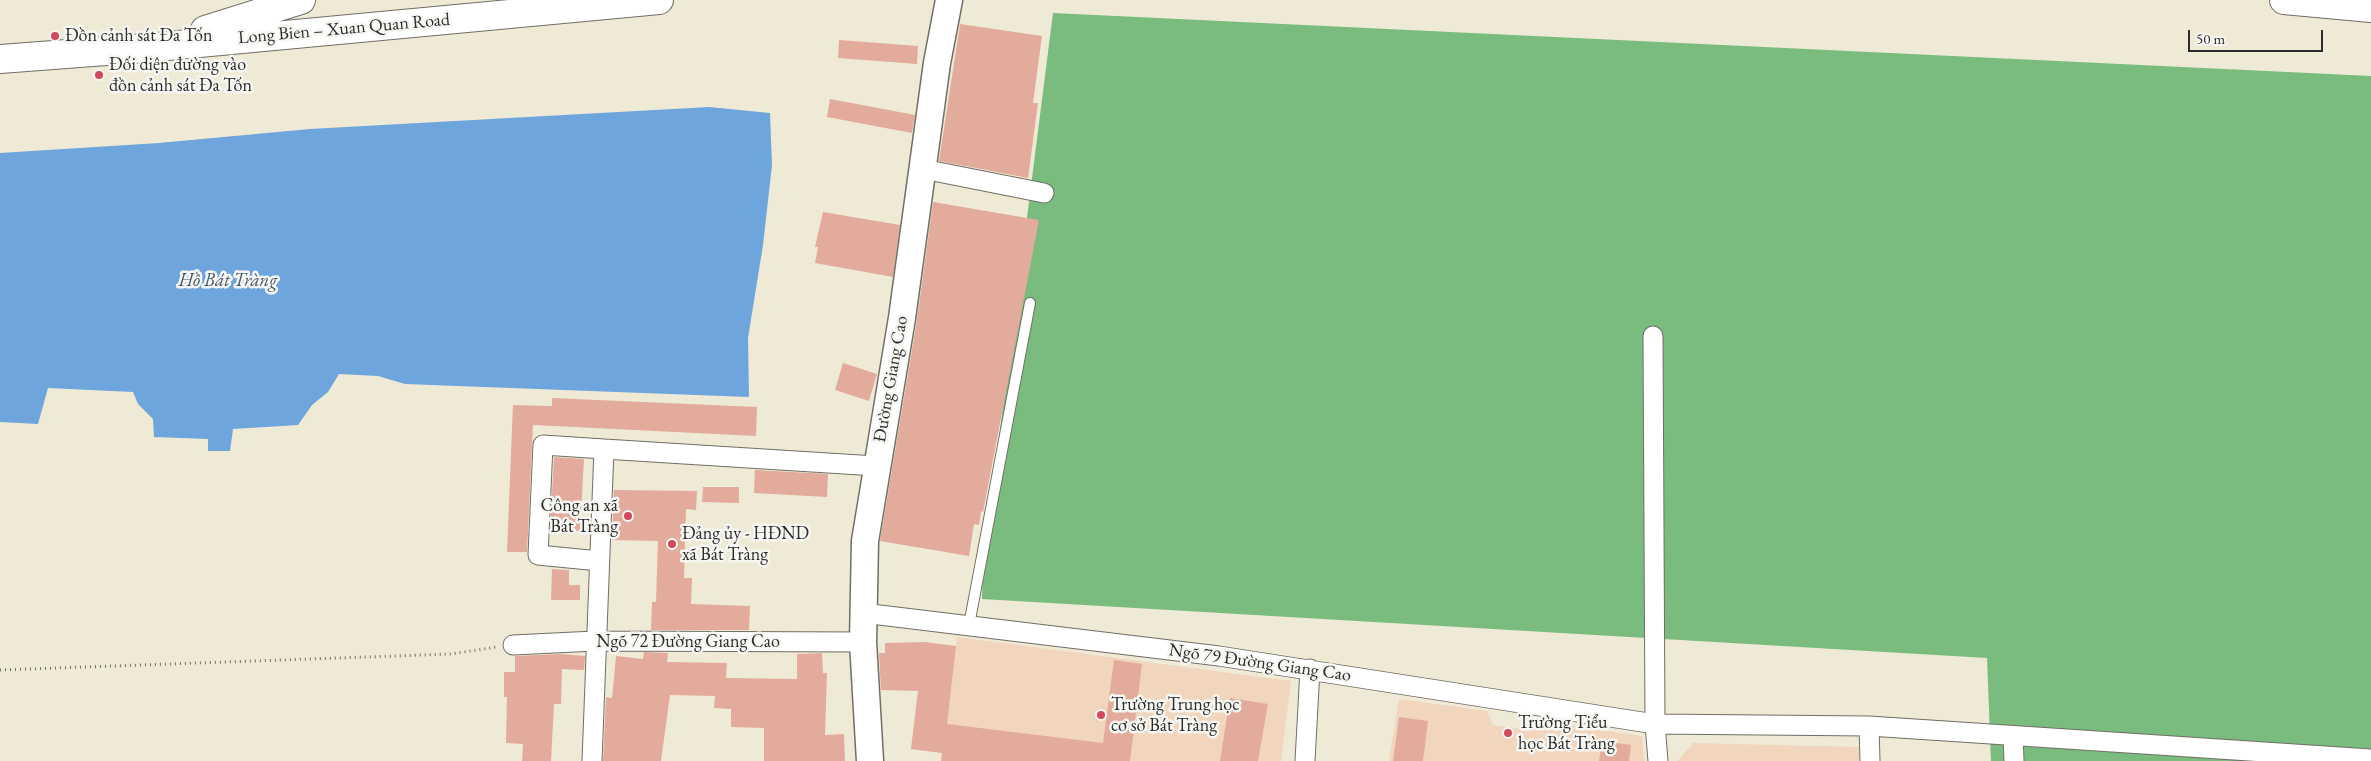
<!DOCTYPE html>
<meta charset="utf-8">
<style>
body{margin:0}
#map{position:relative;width:2371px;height:761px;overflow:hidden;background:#efead5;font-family:"EB Garamond",serif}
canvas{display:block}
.scale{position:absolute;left:2188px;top:30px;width:135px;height:22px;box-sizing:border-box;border:2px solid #2b2b2b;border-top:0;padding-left:6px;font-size:15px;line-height:18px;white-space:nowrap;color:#2b2b2b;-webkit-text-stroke:4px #f6f6f2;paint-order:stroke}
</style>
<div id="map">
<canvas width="2371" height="761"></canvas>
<div class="scale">50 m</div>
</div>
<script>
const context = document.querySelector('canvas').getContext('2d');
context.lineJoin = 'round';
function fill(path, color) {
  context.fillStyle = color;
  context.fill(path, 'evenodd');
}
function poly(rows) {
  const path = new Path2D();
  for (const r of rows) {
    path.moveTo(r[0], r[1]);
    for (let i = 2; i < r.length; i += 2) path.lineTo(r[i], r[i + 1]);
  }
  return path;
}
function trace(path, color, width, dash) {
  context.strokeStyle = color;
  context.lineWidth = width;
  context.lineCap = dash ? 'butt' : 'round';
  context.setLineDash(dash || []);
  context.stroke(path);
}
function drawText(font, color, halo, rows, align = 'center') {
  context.font = font + ' "EB Garamond",serif';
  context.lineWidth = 5;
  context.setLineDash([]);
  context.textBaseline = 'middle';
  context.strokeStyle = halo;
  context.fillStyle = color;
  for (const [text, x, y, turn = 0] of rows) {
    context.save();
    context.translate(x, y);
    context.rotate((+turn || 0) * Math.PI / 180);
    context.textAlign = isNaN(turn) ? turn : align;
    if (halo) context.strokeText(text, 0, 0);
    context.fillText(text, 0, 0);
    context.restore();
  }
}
fill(poly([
 [957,637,1291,681,1281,761,1004,761,911,749,924,642,956,646],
 [1399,699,1487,711,1493,725,1526,730,1538,721,1642,736,1644,761,1389,761],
 [1693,743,1859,747,1859,761,1678,761]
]), '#f1d5bd');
fill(poly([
 [1053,13,2371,76,2371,761,1991,761,1987,658,982,599,983,564]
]), '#79bc7e');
fill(poly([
 [709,107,770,113,772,165,763,245,748,338,749,397,405,384,378,376,339,374,328,392,312,405,298,425,233,429,230,451,208,451,208,439,154,437,153,419,138,404,133,392,48,388,38,424,0,422,0,153,159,143,310,129]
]), '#6ea5dc');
fill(poly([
 [960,24,1042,36,1033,103,1038,103,1028,178,939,161],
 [839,40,918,46,917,64,838,58],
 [830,99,915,115,912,133,827,117],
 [933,202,1039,220,983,512,981,511,979,525,974,524,969,556,880,541,917,320],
 [823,212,900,225,893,277,815,263,818,247,815,247],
 [843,363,877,374,869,401,835,390],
 [552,398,757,407,756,436,533,425,527,552,507,552,513,405,552,406],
 [554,457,584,459,580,531,550,529],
 [755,470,828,474,827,497,754,493],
 [703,487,739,487,739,503,702,502],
 [614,490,697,491,696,510,686,509,684,578,692,578,691,604,750,606,749,630,651,630,652,602,656,602,658,541,612,540],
 [552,569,569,570,569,585,580,585,580,600,551,600],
 [924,642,956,646,947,724,1103,743,1114,660,1142,664,1130,761,941,761,942,753,911,749,918,691,881,690,879,653,885,653,885,643],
 [644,652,668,653,667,662,727,663,726,678,797,679,797,654,822,653,823,673,827,673,825,735,844,734,845,761,764,761,764,728,731,727,731,709,714,708,715,696,670,695,661,761,603,761,606,697,612,698,616,656,643,659],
 [561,654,585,656,584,670,562,669,561,704,554,704,551,761,522,761,523,744,506,743,507,697,504,697,504,672,515,672,515,656],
 [1230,698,1268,704,1258,761,1220,761],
 [1399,717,1428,721,1423,761,1393,761],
 [1602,741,1631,745,1629,761,1599,761]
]), '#e2ab9b');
const lane = poly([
 [969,625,1030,303]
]);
const street = poly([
 [923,169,1044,193],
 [1653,336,1655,724,1658,761],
 [599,561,538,555,543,445,604,449],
 [863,613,1219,656,1655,724,1869,726,2371,759],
 [513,645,595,641,863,642],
 [1869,726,1870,761],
 [2013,736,2014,761],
 [592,761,604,449,876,466],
 [1305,761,1310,669]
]);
const secondary = poly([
 [870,761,863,642,865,541,902,318,937,63,949,0]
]);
const primary = poly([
 [2284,0,2371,8],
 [205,30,301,0],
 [0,59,146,48,659,0]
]);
trace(lane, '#706e66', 12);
trace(street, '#706e66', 21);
trace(secondary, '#706e66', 29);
trace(primary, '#706e66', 30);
trace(poly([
 [0,670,451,654,496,647]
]), '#706e66', 3, [1, 4]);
trace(lane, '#fff', 10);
trace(street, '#fff', 19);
trace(secondary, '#fff', 26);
trace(primary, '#fff', 28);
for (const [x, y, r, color] of [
 [55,36,5,"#d1495b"],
 [99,75,5,"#d1495b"],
 [628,516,5,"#d1495b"],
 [672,544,5,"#d1495b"],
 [1101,715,5,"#d1495b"],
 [1508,733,5,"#d1495b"]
]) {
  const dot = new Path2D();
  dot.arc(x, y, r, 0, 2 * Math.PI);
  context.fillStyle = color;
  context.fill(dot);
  trace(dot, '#f6f6f2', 2);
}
drawText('18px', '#2b2b2b', '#f6f6f2', [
 ["Long Bien – Xuan Quan Road",344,29,-5],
 ["Đường Giang Cao",891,379,-80],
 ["Ngõ 72 Đường Giang Cao",688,642],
 ["Ngõ 79 Đường Giang Cao",1260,663,8]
]);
drawText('18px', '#2b2b2b', '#f6f6f2', [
 ["Đồn cảnh sát Đa Tốn",65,36],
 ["Đối diện đường vào",109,65],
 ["đồn cảnh sát Đa Tốn",109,86],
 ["Công an xã",618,506,"right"],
 ["Bát Tràng",618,527,"right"],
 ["Đảng ủy - HĐND",682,534],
 ["xã Bát Tràng",682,555],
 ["Trường Trung học",1111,705],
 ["cơ sở Bát Tràng",1111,726],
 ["Trường Tiểu",1518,723],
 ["học Bát Tràng",1518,744]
], 'left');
drawText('italic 19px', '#425669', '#f6f6f2', [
 ["Hồ Bát Tràng",228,281]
]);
</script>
